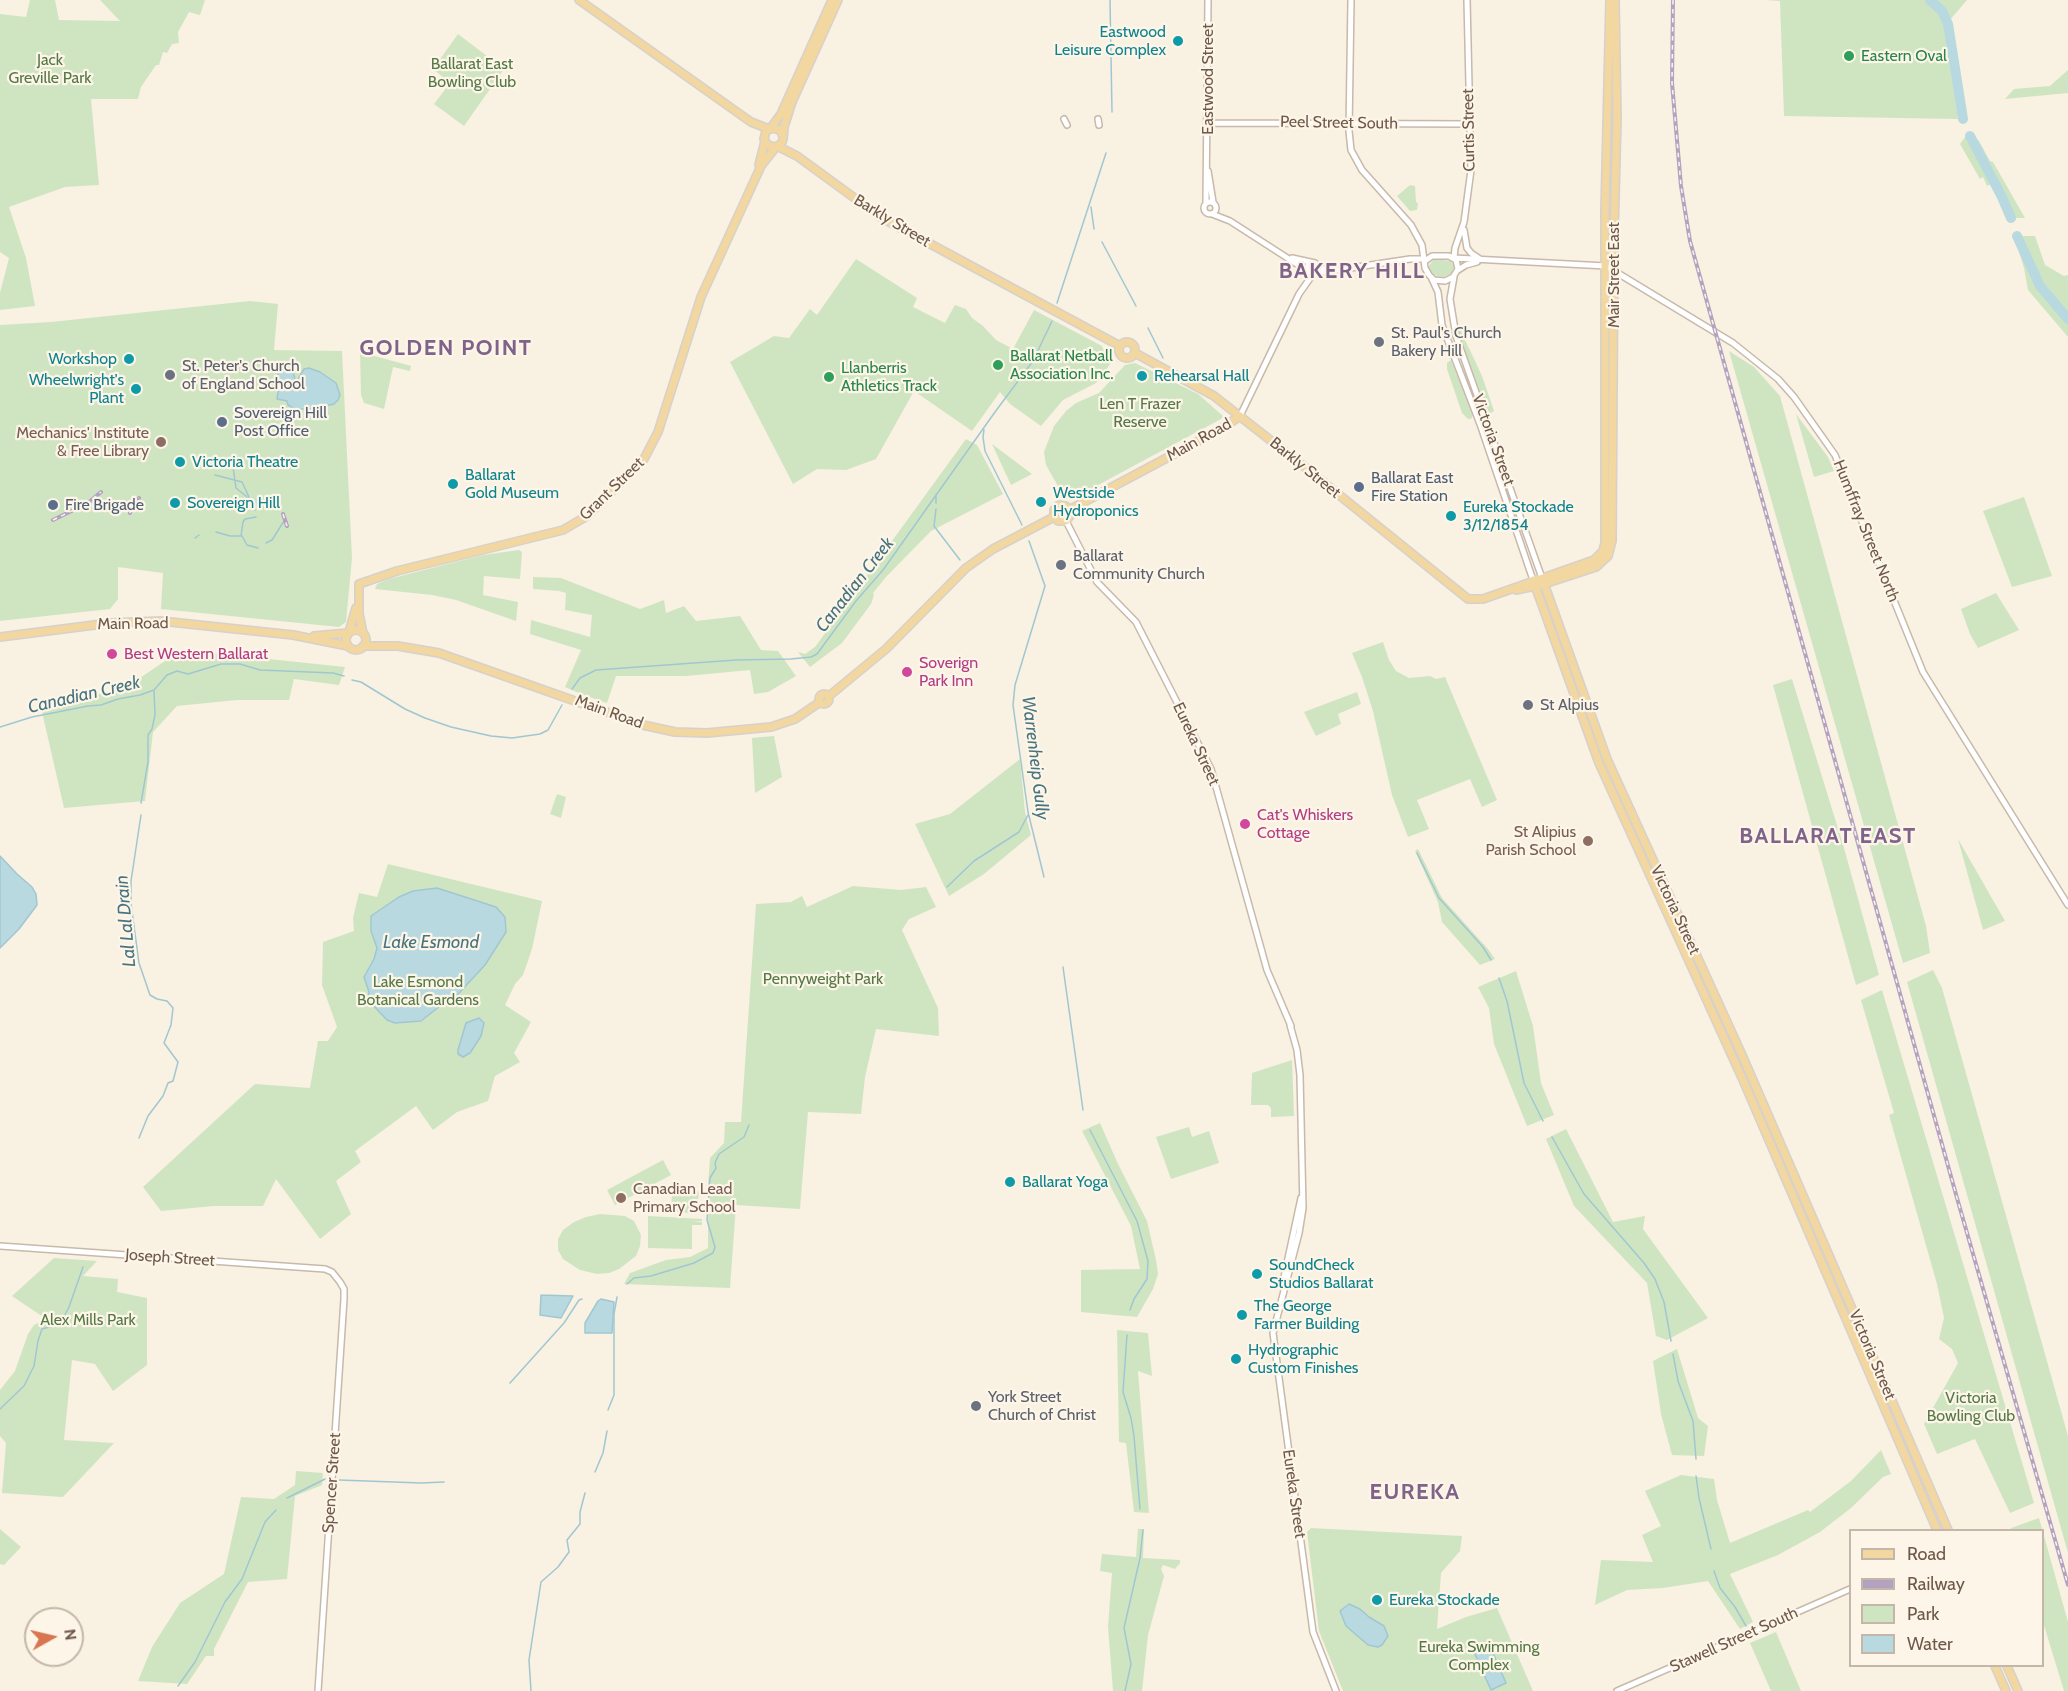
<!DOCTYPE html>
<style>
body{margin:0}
#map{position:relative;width:2068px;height:1691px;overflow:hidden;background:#f9f1e2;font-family:Cabin,sans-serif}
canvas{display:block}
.legend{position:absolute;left:1849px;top:1529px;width:195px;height:138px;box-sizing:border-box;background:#fdf5e7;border:2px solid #c4b7a9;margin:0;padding:8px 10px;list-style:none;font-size:18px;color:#6e594b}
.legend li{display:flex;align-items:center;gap:12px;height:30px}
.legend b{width:30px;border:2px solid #c4b7a9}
.north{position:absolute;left:24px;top:1607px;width:60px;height:60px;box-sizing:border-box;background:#fdf5e7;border:2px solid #c4b7a9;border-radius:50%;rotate:82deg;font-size:16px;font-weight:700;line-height:24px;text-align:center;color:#6e594b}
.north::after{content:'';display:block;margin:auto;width:21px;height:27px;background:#d87652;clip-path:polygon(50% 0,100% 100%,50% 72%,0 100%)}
</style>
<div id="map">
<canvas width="2068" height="1691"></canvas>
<ul class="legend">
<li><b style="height:8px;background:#f2d7a0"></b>Road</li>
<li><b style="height:8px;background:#b4a2c1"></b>Railway</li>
<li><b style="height:16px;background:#cfe5c2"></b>Park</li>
<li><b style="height:16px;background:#b9d9e0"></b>Water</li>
</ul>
<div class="north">N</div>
</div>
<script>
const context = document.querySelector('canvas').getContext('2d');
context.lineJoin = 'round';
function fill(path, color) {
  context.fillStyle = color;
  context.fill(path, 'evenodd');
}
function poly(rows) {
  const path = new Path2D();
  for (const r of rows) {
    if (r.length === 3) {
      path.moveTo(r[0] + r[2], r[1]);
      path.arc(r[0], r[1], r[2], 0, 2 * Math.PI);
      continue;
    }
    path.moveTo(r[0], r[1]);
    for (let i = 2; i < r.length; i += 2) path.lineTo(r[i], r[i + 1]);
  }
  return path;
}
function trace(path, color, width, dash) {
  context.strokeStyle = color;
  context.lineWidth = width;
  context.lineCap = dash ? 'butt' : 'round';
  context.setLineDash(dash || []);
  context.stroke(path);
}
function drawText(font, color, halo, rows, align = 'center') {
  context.font = font + ' Cabin,sans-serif';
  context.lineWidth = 4.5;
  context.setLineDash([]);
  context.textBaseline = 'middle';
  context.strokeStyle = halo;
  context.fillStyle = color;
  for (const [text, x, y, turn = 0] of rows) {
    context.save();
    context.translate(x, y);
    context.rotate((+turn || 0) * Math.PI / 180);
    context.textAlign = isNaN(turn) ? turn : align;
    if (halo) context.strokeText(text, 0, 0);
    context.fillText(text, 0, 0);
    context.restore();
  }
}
fill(poly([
 [30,0,55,0,59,20,120,21,100,0,205,0,200,15,189,12,178,32,179,43,172,44,167,53,163,52,159,65,156,65,141,87,138,99,91,99,99,185,65,187,9,207,26,258,35,306,0,310,0,293,9,258,0,252,0,14,26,17],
 [1967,0,1944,27,1958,119,1784,116,1780,1,1765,0],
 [458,34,504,69,464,126,434,104,450,83,433,69],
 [2068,70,2068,93,2005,99,2014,89,2050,86],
 [1972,135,1979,141,1990,161,1993,162,2025,218,2007,218,1991,184,1987,186,1983,177,1980,179,1960,144,1965,137],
 [1410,185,1415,186,1416,202,1418,203,1417,210,1410,211,1397,196],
 [2014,236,2035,236,2045,265,2064,276,2068,275,2068,337,2028,290,2024,268],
 [856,259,917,298,913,307,945,323,955,305,966,309,972,318,983,326,996,340,1013,349,1034,310,1102,346,1107,358,1111,362,1103,376,1096,383,1063,400,1041,426,1010,404,1000,392,972,431,914,391,876,459,846,470,817,469,793,484,730,362,774,336,789,338,810,309,817,315],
 [1434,259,1451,261,1454,267,1452,273,1443,277,1434,275,1428,267],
 [250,301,278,304,274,350,342,351,352,558,346,622,339,627,161,609,163,573,118,567,118,599,110,609,0,621,0,325,51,322],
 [1458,329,1460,329,1482,376,1494,411,1491,413,1488,413,1465,354],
 [1729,351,1754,367,1780,396,1926,926,1930,953,1903,963],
 [360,352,411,366,410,371,393,367,384,409,364,403,361,395],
 [1451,360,1473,415,1471,419,1468,419,1462,413,1447,369,1447,363],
 [1135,363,1198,394,1223,416,1221,419,1085,492,1072,499,1063,495,1046,465,1044,452,1054,426,1066,411,1076,403,1099,393,1125,365],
 [1796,414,1828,457,1834,471,1814,477],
 [966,439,977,445,1003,494,931,531,886,577,873,593,874,595,871,604,842,643,810,667,798,652,805,654,815,647],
 [992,444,1032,474,1011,485],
 [2024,497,2052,576,2012,587,1983,511],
 [519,550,522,552,520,579,484,576,483,595,518,602,516,621,456,600,432,595,375,589,377,584,389,579,483,555],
 [533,577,561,578,640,609,664,600,666,613,684,606,696,621,740,616,761,650,778,651,796,676,768,692,754,694,750,670,686,676,616,676,607,703,581,694,565,687,581,650,530,634,531,620,590,637,592,615,565,610,566,593,559,591,533,589],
 [1996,593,2019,630,1978,648,1970,634,1961,609],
 [1383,642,1389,660,1396,671,1409,678,1430,676,1436,679,1445,677,1497,800,1482,807,1470,779,1417,800,1429,829,1408,837,1392,795,1373,711,1362,677,1352,653],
 [173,649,345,667,339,685,294,679,289,700,237,700,177,706,153,732,145,801,64,808,42,712,131,684,165,661],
 [1792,679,1844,848,1879,975,1856,985,1773,685],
 [1357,692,1361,704,1338,714,1341,724,1316,736,1304,712],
 [774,736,782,777,755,793,752,738],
 [1020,759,1025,812,1031,835,984,874,949,896,915,824,950,814],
 [557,794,566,797,561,818,550,814],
 [1958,839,2005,921,1983,930],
 [1418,849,1442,898,1488,949,1495,959,1480,965,1442,922,1438,902,1415,851],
 [388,864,542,901,532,949,523,975,515,984,505,1005,531,1022,514,1053,520,1062,495,1076,488,1101,457,1112,433,1130,416,1106,355,1151,361,1162,336,1181,351,1214,320,1239,276,1179,263,1206,213,1206,161,1211,143,1187,255,1084,310,1088,318,1041,328,1041,337,1027,322,985,323,942,354,931,353,918,359,893,377,897],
 [853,886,901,890,926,887,936,907,909,919,902,930,938,1008,939,1036,876,1029,865,1077,861,1114,808,1112,800,1209,736,1205,730,1288,624,1284,630,1273,666,1260,690,1257,708,1248,708,1186,710,1158,724,1143,725,1122,741,1122,756,904,791,902,802,896,807,907],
 [1933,970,1942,988,2068,1436,2068,1553,1907,982],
 [1516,971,1533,1026,1541,1083,1554,1115,1527,1126,1494,1044,1489,1008,1478,987],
 [1882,990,2034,1503,2010,1513,1975,1439,1937,1454,1924,1424,1958,1363,1952,1349,1939,1339,1944,1318,1937,1284,1889,1115,1894,1113,1861,1000],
 [1292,1060,1294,1116,1271,1117,1271,1108,1268,1105,1251,1105,1252,1073],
 [1100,1123,1118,1164,1147,1221,1156,1260,1158,1274,1153,1289,1137,1317,1081,1312,1081,1270,1140,1269,1131,1226,1082,1131],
 [1189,1127,1192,1137,1209,1131,1219,1163,1171,1179,1156,1137],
 [1566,1129,1613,1222,1645,1216,1643,1229,1708,1318,1667,1340,1656,1336,1647,1283,1574,1206,1546,1139],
 [663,1160,671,1175,615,1205,607,1190],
 [674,1189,698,1191,699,1193,696,1214,671,1211,672,1192],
 [600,1214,625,1216,634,1221,641,1235,640,1246,636,1256,619,1269,609,1273,597,1274,580,1270,563,1259,558,1250,558,1239,563,1230,574,1222,586,1217],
 [648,1216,702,1219,702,1221,692,1222,702,1222,702,1225,692,1225,692,1249,648,1248],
 [54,1258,97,1261,83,1276,118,1279,117,1292,147,1298,147,1365,113,1391,95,1364,72,1360,64,1440,114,1443,63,1497,2,1493,6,1443,0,1436,0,1390,15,1371,28,1334,34,1325,46,1319,12,1296],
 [1117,1330,1148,1333,1152,1376,1138,1371,1149,1513,1134,1512,1126,1443,1119,1442],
 [1677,1349,1698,1418,1708,1426,1704,1456,1672,1455,1661,1414,1653,1361],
 [1881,1450,1891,1474,1883,1477,1851,1508,1820,1532,1778,1555,1730,1574,1753,1622,1740,1629,1708,1581,1663,1588,1627,1590,1595,1605,1601,1560,1653,1562,1642,1535,1661,1526,1645,1491,1681,1475,1714,1479,1717,1500,1730,1543,1808,1510,1810,1512,1851,1481],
 [296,1471,323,1473,322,1485,295,1496,287,1579,248,1582,214,1649,214,1656,206,1656,187,1684,138,1681,152,1647,180,1603,224,1574,241,1497,274,1499,295,1485],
 [2039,1518,2068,1622,2068,1691,2064,1691,2043,1622,2042,1530,2012,1530,2011,1528],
 [1311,1528,1462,1536,1460,1551,1441,1573,1437,1629,1466,1617,1497,1608,1533,1691,1343,1691,1319,1631,1307,1532],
 [0,1529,21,1547,4,1565,0,1564],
 [1138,1529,1144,1529,1143,1558,1180,1560,1180,1563,1175,1569,1163,1565,1161,1569,1164,1576,1148,1635,1142,1691,1113,1691,1108,1627,1112,1573,1100,1571,1102,1554,1136,1557],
 [1776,1632,1801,1691,1771,1691,1750,1643]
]), '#cfe5c2');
const water = poly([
 [281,367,292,369,295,379,297,381,304,369,309,368,320,372,336,383,340,395,338,400,334,404,311,409,295,409,288,405,287,401,277,399,279,385,277,369,281,367],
 [0,856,17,874,32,887,36,894,37,905,19,929,0,948,0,856],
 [437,888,496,907,505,917,506,932,485,965,448,1005,440,1006,421,1021,395,1023,387,1020,368,1000,369,992,364,977,374,959,377,948,371,931,371,916,399,897,413,891,437,888],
 [479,1018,484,1023,481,1036,470,1053,463,1057,458,1054,458,1050,466,1023,479,1018],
 [541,1295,573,1296,561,1318,540,1315,541,1295],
 [601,1299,614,1302,612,1333,585,1333,585,1323,598,1301,601,1299],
 [1349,1604,1360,1609,1369,1617,1384,1626,1388,1636,1382,1645,1378,1647,1368,1645,1346,1626,1340,1611,1349,1604],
 [1490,1646,1506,1683,1491,1690,1474,1652,1490,1646]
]);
fill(water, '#b9d9e0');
trace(water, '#a0c7d1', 1.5);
trace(poly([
 [1110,0,1112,112],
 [1091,207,1094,229],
 [1102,242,1136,306],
 [1057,303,1106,153],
 [1148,328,1163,358],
 [984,430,983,437,985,451,1022,525],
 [233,467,236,488,246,496,253,506],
 [215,475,242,482,255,510],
 [936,494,936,503],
 [212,506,226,500,230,505],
 [936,509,934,526,960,560],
 [216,532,230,536,241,536,243,522,245,519,256,517],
 [242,536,247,545,258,548],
 [195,538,199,535],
 [1029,541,1045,586,1015,685,1013,705,1028,812,1044,877],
 [266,543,272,540,284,521],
 [352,680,361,682,405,709,425,718,451,727,491,736,512,738,540,734,548,730,562,705],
 [572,689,580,678,596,670,736,660,791,659,811,657,817,654,856,601,883,570,995,412,1033,361,1052,321],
 [0,727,32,717,88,706,101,705,118,699,140,695,154,690,167,675,177,671,188,674,221,664,240,664,260,670,333,673,344,676],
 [141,803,148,762,148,735,152,729,155,715,154,690],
 [1417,853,1439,898,1483,947,1491,960],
 [947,887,974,861,1019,832,1028,815],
 [1063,967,1083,1110],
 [1499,978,1507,1001,1524,1083,1543,1121],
 [1090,1130,1137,1221,1148,1261,1147,1279,1134,1299,1130,1310],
 [1552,1137,1584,1194,1644,1263,1655,1279,1664,1302,1671,1341],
 [139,1138,148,1116,163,1096,168,1083,173,1081,178,1062,164,1043,171,1025,173,1008,167,1001,157,999,150,995,139,963,131,904,131,881,141,815],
 [627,1284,634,1278,651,1276,694,1263,713,1253,715,1247,707,1220,710,1178,716,1168,715,1163,719,1154,744,1137,749,1125],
 [1127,1335,1123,1392,1131,1418,1134,1436,1140,1509],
 [1673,1354,1678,1381,1693,1421,1696,1459],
 [510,1383,564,1323,579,1300,582,1299],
 [0,1409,24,1386,34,1366,38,1341,42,1329,60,1324,69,1307,83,1267],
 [608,1410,614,1395,614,1314,617,1297],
 [595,1472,603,1453,607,1431],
 [1696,1476,1699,1498,1711,1549],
 [339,1480,421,1483,444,1482],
 [287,1498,325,1479],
 [1714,1571,1720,1588,1735,1607,1746,1626],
 [178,1686,195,1662,225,1602,242,1579,265,1522,276,1510],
 [531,1691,529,1660,541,1582,558,1567,569,1552,567,1540,580,1524,580,1512,585,1493],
 [1125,1691,1131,1664,1124,1628,1140,1558,1143,1530]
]), '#a0c7d1', 1.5);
trace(poly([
 [259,500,261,501,260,504,258,502,259,500]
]), '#b9d9e0', 6);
trace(poly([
 [1930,0,1942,11,1948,24,1963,119],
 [1970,136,2002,197,2011,218],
 [2017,236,2040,286,2068,319]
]), '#b9d9e0', 10);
const minor = poly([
 [1351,0,1349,131,1351,150,1362,170,1411,225,1422,245,1425,268,1429,275,1434,280,1445,281,1453,277,1458,269,1456,260,1449,256,1432,256,1425,261],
 [1064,119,1067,125],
 [1098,119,1099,125],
 [1207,123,1471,124],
 [1208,171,1213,202],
 [1210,208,6],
 [1206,202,1208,0],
 [1212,214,1230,221,1306,270],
 [1464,230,1467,248,1471,253,1480,259],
 [1292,258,1315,263,1320,268,1328,270],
 [1454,258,1606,266,1733,343,1778,379,1794,397,1835,455,1923,672,2068,905],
 [1454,258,1455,248,1464,222,1471,170,1467,0],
 [1310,263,1306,268,1308,273,1311,274,1410,259,1426,259],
 [1458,270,1466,265,1477,262],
 [1454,277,1450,299,1456,336,1542,578],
 [1432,279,1438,292,1442,325,1480,424,1533,580],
 [1240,416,1299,294,1313,274],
 [1066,521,1097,582,1136,622,1211,769,1267,970,1291,1026],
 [1290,1025,1297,1050,1300,1075,1303,1208,1299,1233,1273,1333,1313,1632,1336,1691],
 [0,1246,325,1269,332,1272,340,1282,344,1289,344,1299,318,1691],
 [1284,1277,1301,1198],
 [1617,1691,1850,1589]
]);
const major = poly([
 [579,0,751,122,769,129],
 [770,129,781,114,832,0],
 [783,136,780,130,772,128,766,131,764,139,767,144,772,147,779,146,782,142,783,139,784,127,792,102,838,0],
 [777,146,797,156,882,218,1120,346],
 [759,165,765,141],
 [1127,350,8],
 [1135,353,1214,396,1302,465,1468,599,1483,599,1594,560,1603,551,1605,543,1605,211,1610,0],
 [1069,510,1221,429,1240,416],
 [1054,517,1054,510,1059,505,1066,506,1069,510],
 [1054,517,1058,521,1066,521,1070,516,1069,510],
 [1542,578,1607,759,1742,1055,1948,1530],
 [1533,580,1599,763,1743,1080,1937,1530],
 [1516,590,1544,584,1596,567,1608,556,1612,541,1614,235,1617,118,1615,0],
 [356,640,10],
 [349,632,356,608],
 [363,633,359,614,359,584,397,571,563,530,587,516,644,459,658,432,701,297,761,166,776,147],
 [314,636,348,633],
 [0,637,110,623,161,621,293,635,348,646],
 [363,646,398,646,439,653,643,725,675,732,707,733,771,727,795,719,820,702],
 [824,699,5],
 [829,696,886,649,966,568,993,549,1054,517],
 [1995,1666,2006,1691],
 [2007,1666,2018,1691]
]);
trace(minor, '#c8b9aa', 8);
trace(major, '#d6d1cd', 10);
trace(minor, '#fff', 5);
trace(major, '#f2d7a0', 7);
const rail = poly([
 [1673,0,1672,83,1681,186,1690,241,1957,1198,2068,1585],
 [130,513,131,506,139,498],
 [283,514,287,526],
 [53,520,88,503,101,492]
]);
trace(rail, '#b4a2c1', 4);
trace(rail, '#fdf5e7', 1.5, [4.5]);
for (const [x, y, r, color] of [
 [1178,41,6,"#0f9aa8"],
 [1849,56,6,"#2e9e5b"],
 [1379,342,6,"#6b7280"],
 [129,359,6,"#0f9aa8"],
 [998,365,6,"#2e9e5b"],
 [170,375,6,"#6b7280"],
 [1142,376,6,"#0f9aa8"],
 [829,377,6,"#2e9e5b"],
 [136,389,6,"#0f9aa8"],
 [222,422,6,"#5c6f8a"],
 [161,442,6,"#8d6e63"],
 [180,462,6,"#0f9aa8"],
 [453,484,6,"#0f9aa8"],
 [1359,487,6,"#5c6f8a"],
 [1041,502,6,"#0f9aa8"],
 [175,503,6,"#0f9aa8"],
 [53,505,6,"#5c6f8a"],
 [1451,516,6,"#0f9aa8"],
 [1061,565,6,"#6b7280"],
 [112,654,6,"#d1479c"],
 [907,672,6,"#d1479c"],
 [1528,705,6,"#6b7280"],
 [1245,824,6,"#d1479c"],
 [1588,841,6,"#8d6e63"],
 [1010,1182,6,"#0f9aa8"],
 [621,1198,6,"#8d6e63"],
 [1257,1274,6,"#0f9aa8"],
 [1242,1315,6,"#0f9aa8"],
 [1236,1359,6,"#0f9aa8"],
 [976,1406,6,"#6b7280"],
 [1377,1600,6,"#0f9aa8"]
]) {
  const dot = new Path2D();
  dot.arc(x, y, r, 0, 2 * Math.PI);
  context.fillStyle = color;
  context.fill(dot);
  trace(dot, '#fdf5e7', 2);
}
drawText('16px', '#0d838f', '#fdf5e7', [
 ["Eastwood",1166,32,"right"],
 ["Leisure Complex",1166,50,"right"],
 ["Workshop",117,359,"right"],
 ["Rehearsal Hall",1154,376],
 ["Wheelwright's",124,380,"right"],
 ["Plant",124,398,"right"],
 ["Victoria Theatre",192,462],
 ["Ballarat",465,475],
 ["Gold Museum",465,493],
 ["Westside",1053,493],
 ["Hydroponics",1053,511],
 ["Sovereign Hill",187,503],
 ["Eureka Stockade",1463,507],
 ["3/12/1854",1463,525],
 ["Ballarat Yoga",1022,1182],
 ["SoundCheck",1269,1265],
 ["Studios Ballarat",1269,1283],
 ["The George",1254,1306],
 ["Farmer Building",1254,1324],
 ["Hydrographic",1248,1350],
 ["Custom Finishes",1248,1368],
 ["Eureka Stockade",1389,1600]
], 'left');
drawText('16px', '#27864d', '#fdf5e7', [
 ["Eastern Oval",1861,56],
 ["Ballarat Netball",1010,356],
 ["Association Inc.",1010,374],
 ["Llanberris",841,368],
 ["Athletics Track",841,386]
], 'left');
drawText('16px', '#547947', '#fdf5e7', [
 ["Jack",50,60],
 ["Greville Park",50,78],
 ["Ballarat East",472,64],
 ["Bowling Club",472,82],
 ["Len T Frazer",1140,404],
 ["Reserve",1140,422],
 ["Pennyweight Park",823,979],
 ["Lake Esmond",418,982],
 ["Botanical Gardens",418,1000],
 ["Alex Mills Park",88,1320],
 ["Victoria",1971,1398],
 ["Bowling Club",1971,1416],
 ["Eureka Swimming",1479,1647],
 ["Complex",1479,1665]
]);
drawText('16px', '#6e594b', '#fdf5e7', [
 ["Eastwood Street",1208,79,-90],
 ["Peel Street South",1339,123,1],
 ["Curtis Street",1469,130,-91],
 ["Barkly Street",892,221,31],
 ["Mair Street East",1614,275,-90],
 ["Main Road",1199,440,-29],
 ["Victoria Street",1493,440,70],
 ["Barkly Street",1305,468,39],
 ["Grant Street",612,489,-44],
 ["Humffray Street North",1866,531,68],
 ["Main Road",133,624,-1],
 ["Main Road",609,712,20],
 ["Eureka Street",1196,744,65],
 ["Victoria Street",1675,910,65],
 ["Joseph Street",170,1258,4],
 ["Victoria Street",1872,1355,67],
 ["Spencer Street",332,1483,-86],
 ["Eureka Street",1294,1494,82],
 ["Stawell Street South",1734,1640,-24]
]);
drawText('16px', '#5b616d', '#fdf5e7', [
 ["St. Paul's Church",1391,333],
 ["Bakery Hill",1391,351],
 ["St. Peter's Church",182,366],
 ["of England School",182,384],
 ["Ballarat",1073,556],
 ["Community Church",1073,574],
 ["St Alpius",1540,705],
 ["York Street",988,1397],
 ["Church of Christ",988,1415]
], 'left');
drawText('16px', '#4e5e75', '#fdf5e7', [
 ["Sovereign Hill",234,413],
 ["Post Office",234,431],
 ["Ballarat East",1371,478],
 ["Fire Station",1371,496],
 ["Fire Brigade",65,505]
], 'left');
drawText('16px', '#785e54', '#fdf5e7', [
 ["Mechanics' Institute",149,433],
 ["& Free Library",149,451],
 ["St Alipius",1576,832],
 ["Parish School",1576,850],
 ["Canadian Lead",633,1189,"left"],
 ["Primary School",633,1207,"left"]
], 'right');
drawText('16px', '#b23c85', '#fdf5e7', [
 ["Best Western Ballarat",124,654],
 ["Soverign",919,663],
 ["Park Inn",919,681],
 ["Cat's Whiskers",1257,815],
 ["Cottage",1257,833]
], 'left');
drawText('italic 18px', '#477480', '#fdf5e7', [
 ["Canadian Creek",855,585,-52],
 ["Canadian Creek",84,695,-13],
 ["Warrenheip Gully",1035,758,83],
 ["Lal Lal Drain",126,921,-95],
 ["Lake Esmond",431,943]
]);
context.letterSpacing = '1.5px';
drawText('bold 22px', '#7f638b', '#fdf5e7', [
 ["BAKERY HILL",1352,272],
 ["GOLDEN POINT",446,349],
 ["BALLARAT EAST",1828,837],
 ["EUREKA",1415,1493]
]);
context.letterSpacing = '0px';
</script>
